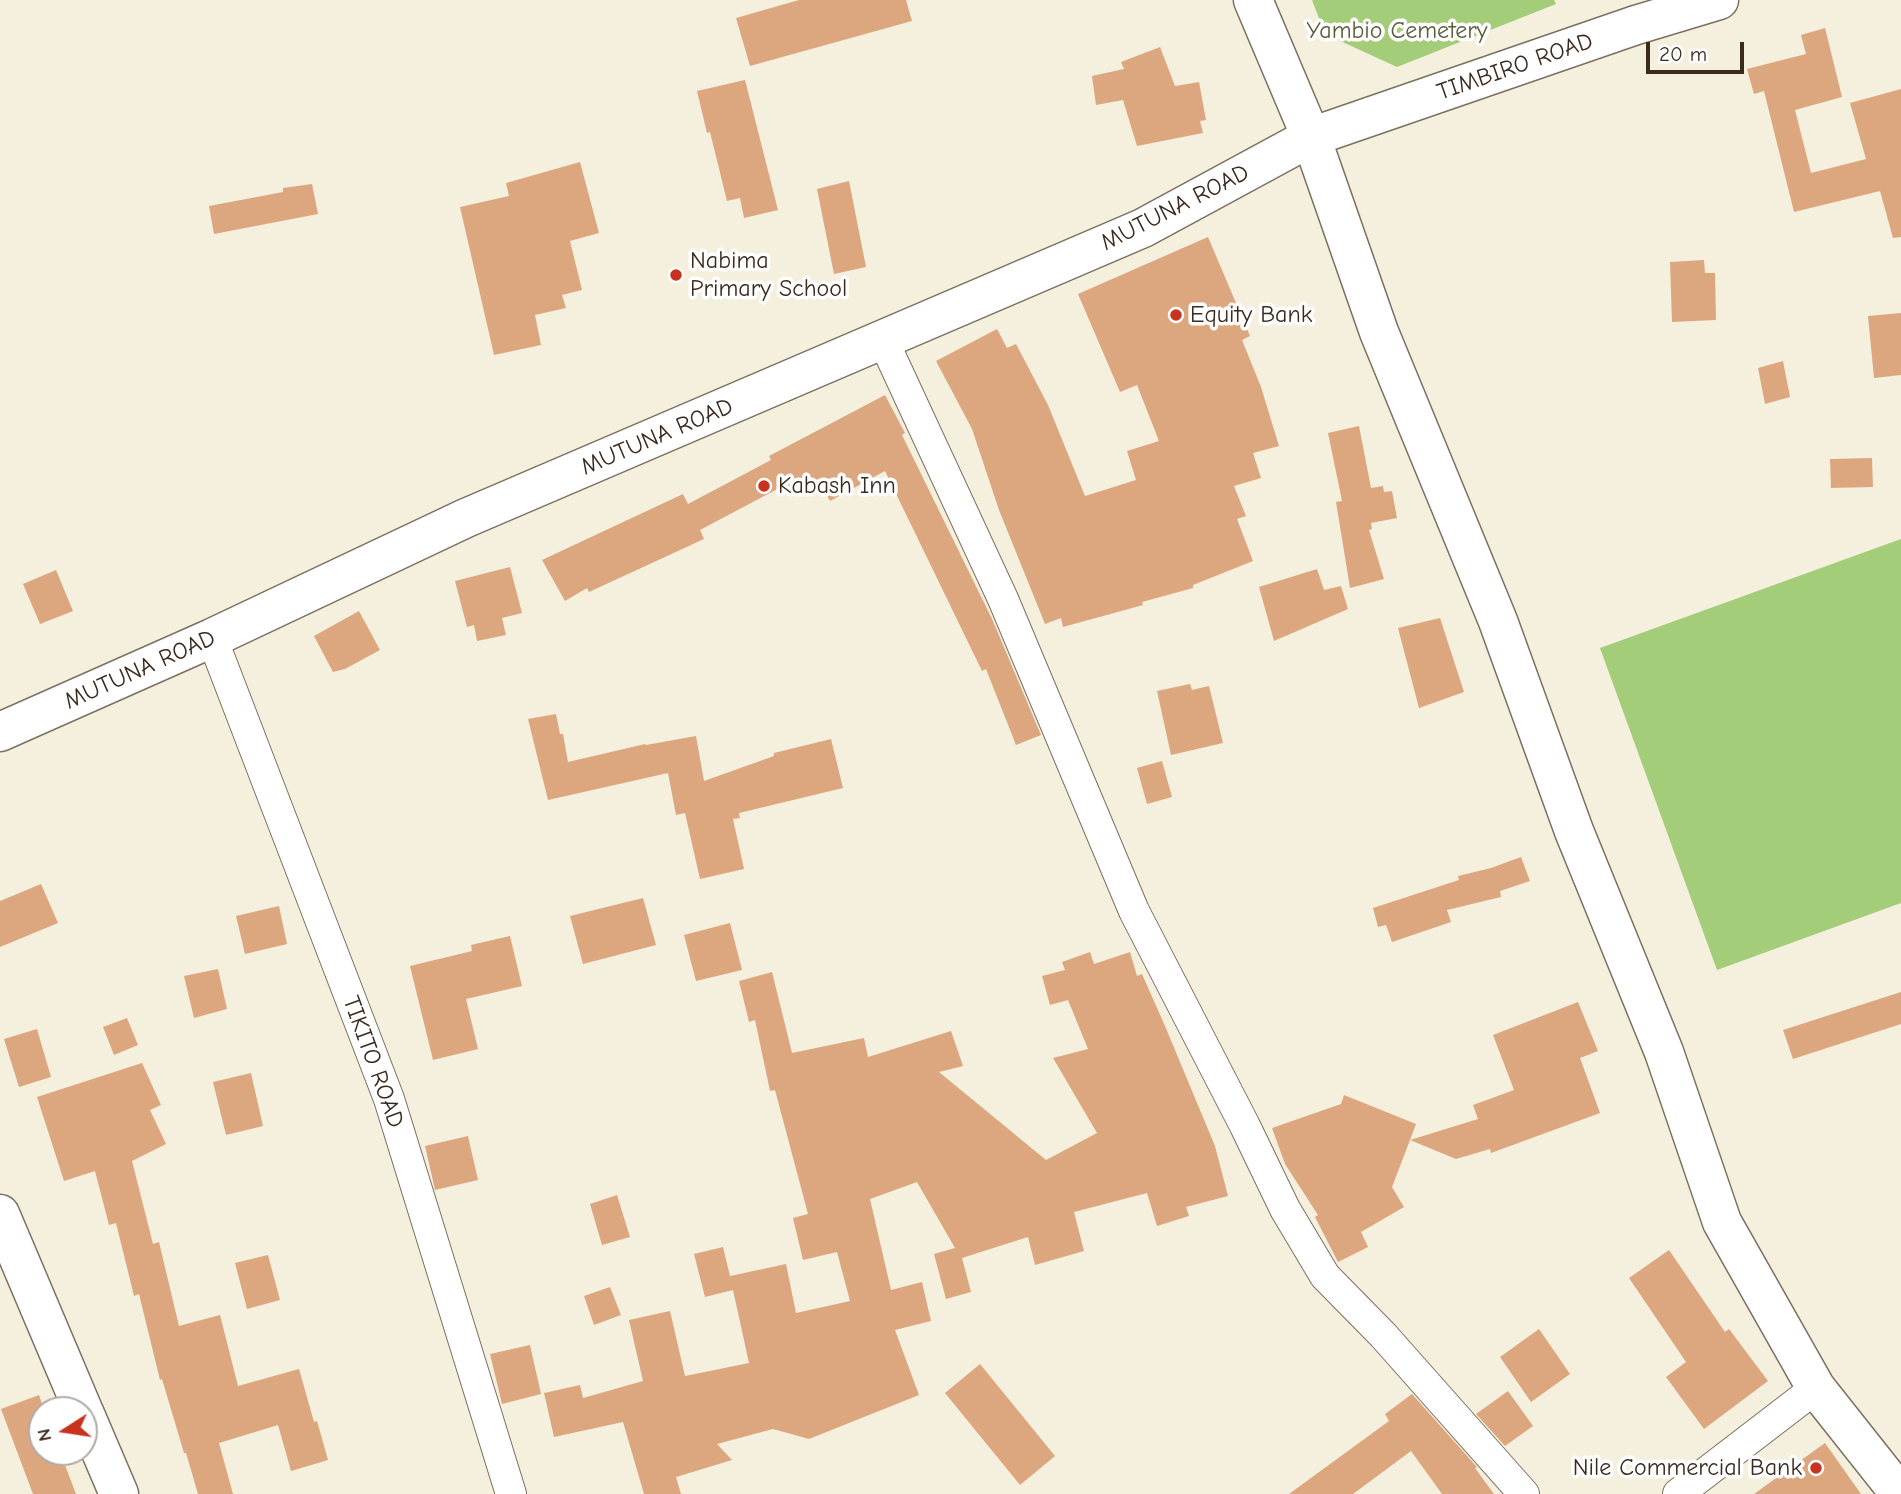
<!DOCTYPE html>
<style>
body{margin:0}
#map{position:relative;width:1901px;height:1494px;overflow:hidden;background:#f5efde;font-family:"Comic Neue",sans-serif}
canvas{display:block}
.north{position:absolute;left:28px;top:1396px;width:70px;height:70px;box-sizing:border-box;background:#fff;border:2px solid #b1aaa5;border-radius:50%;rotate:258deg;font-size:19px;font-weight:700;line-height:28px;text-align:center;color:#3b2a1e}
.north::after{content:'';display:block;margin:auto;width:24px;height:32px;background:#c8321e;clip-path:polygon(50% 0,100% 100%,50% 72%,0 100%)}
.scale{position:absolute;left:1646px;top:42px;width:98px;height:32px;box-sizing:border-box;border:4px solid #3b2a1e;border-top:0;padding-left:9px;font-size:21px;line-height:24px;white-space:nowrap;color:#3b2a1e;-webkit-text-stroke:5px #fff;paint-order:stroke}
</style>
<div id="map">
<canvas width="1901" height="1494"></canvas>
<div class="north">N</div>
<div class="scale">20 m</div>
</div>
<script>
const context = document.querySelector('canvas').getContext('2d');
context.lineJoin = 'round';
function fill(path, color) {
  context.fillStyle = color;
  context.fill(path, 'evenodd');
}
function poly(rows) {
  const path = new Path2D();
  for (const r of rows) {
    path.moveTo(r[0], r[1]);
    for (let i = 2; i < r.length; i += 2) path.lineTo(r[i], r[i + 1]);
  }
  return path;
}
function trace(path, color, width, dash) {
  context.strokeStyle = color;
  context.lineWidth = width;
  context.lineCap = dash ? 'butt' : 'round';
  context.setLineDash(dash || []);
  context.stroke(path);
}
function drawText(font, color, halo, rows, align = 'center') {
  context.font = font + ' "Comic Neue",sans-serif';
  context.lineWidth = 7;
  context.setLineDash([]);
  context.textBaseline = 'middle';
  context.strokeStyle = halo;
  context.fillStyle = color;
  for (const [text, x, y, turn = 0] of rows) {
    context.save();
    context.translate(x, y);
    context.rotate((+turn || 0) * Math.PI / 180);
    context.textAlign = isNaN(turn) ? turn : align;
    if (halo) context.strokeText(text, 0, 0);
    context.fillText(text, 0, 0);
    context.restore();
  }
}
fill(poly([
 [1312,0,1554,0,1556,4,1397,67,1325,34],
 [1901,539,1901,903,1717,970,1600,648]
]), '#a4cd79');
fill(poly([
 [799,0,906,0,912,21,750,66,736,18],
 [1825,28,1842,97,1795,110,1811,173,1866,159,1850,103,1901,89,1901,237,1893,238,1880,191,1794,212,1764,91,1754,94,1747,69,1806,54,1801,35],
 [1160,47,1175,86,1199,82,1206,120,1200,121,1203,133,1137,146,1123,100,1096,105,1092,76,1124,69,1121,62],
 [745,80,778,210,744,218,740,198,727,201,710,132,707,133,697,91],
 [580,162,599,233,570,241,582,290,562,295,566,308,535,315,541,345,494,355,460,207,509,196,506,183],
 [849,181,866,267,834,274,817,189],
 [312,184,318,214,214,234,209,206,283,192,283,188],
 [1208,237,1250,336,1242,340,1261,387,1279,446,1253,453,1261,478,1234,486,1246,516,1237,519,1253,561,1193,585,1193,588,1142,602,1143,605,1063,627,1061,618,1045,624,999,510,972,429,936,361,997,329,1007,348,1016,344,1048,405,1085,496,1136,480,1127,451,1159,441,1137,385,1120,392,1078,294],
 [1704,260,1705,273,1715,273,1716,320,1672,322,1670,262],
 [1901,313,1901,375,1874,378,1868,316],
 [1783,361,1790,397,1765,404,1758,368],
 [885,395,905,433,902,435,993,621,1041,735,1016,745,986,669,982,671,885,471,830,501,818,479,790,494,785,485,700,530,704,539,589,592,587,588,565,601,542,560,683,494,688,504,771,460,769,456],
 [1359,426,1371,488,1383,486,1384,492,1392,491,1397,518,1371,523,1372,529,1369,530,1384,579,1350,588,1336,502,1342,501,1328,433],
 [1872,458,1873,487,1831,488,1830,459],
 [510,567,522,613,502,618,506,635,477,641,474,625,467,627,455,581],
 [1317,569,1324,590,1341,586,1348,609,1274,641,1259,587],
 [56,570,73,611,40,624,23,584],
 [359,611,380,650,345,669,333,672,314,636],
 [1440,618,1464,692,1419,708,1398,628],
 [1190,684,1192,690,1209,686,1223,743,1171,755,1157,691],
 [556,714,560,734,563,734,568,762,645,744,646,745,696,736,704,781,774,756,774,753,831,739,843,788,739,813,740,818,733,819,744,869,700,879,685,813,676,815,668,773,548,800,528,719],
 [1162,761,1172,797,1147,804,1137,768],
 [1521,857,1530,881,1500,891,1501,897,1447,910,1451,922,1392,942,1386,925,1378,927,1373,908,1459,880,1458,876,1491,868],
 [41,884,58,923,0,947,0,901],
 [643,898,656,945,583,964,570,916],
 [279,906,287,944,245,954,236,916],
 [730,923,742,970,696,981,684,935],
 [510,936,522,986,466,999,478,1049,433,1060,410,966,472,951,471,945],
 [1090,952,1094,964,1130,952,1137,976,1142,974,1165,1026,1215,1146,1228,1196,1186,1207,1189,1216,1157,1226,1147,1193,1074,1212,1084,1251,1035,1265,1028,1237,962,1258,971,1292,946,1299,934,1254,955,1248,917,1182,870,1199,891,1290,922,1282,931,1321,895,1330,919,1395,809,1439,773,1429,717,1444,732,1460,676,1477,681,1494,644,1494,623,1422,554,1437,544,1393,580,1385,583,1398,643,1381,629,1320,670,1311,685,1376,749,1363,733,1290,705,1297,694,1254,723,1247,730,1276,786,1264,796,1313,850,1301,837,1252,803,1260,793,1218,808,1214,775,1090,770,1091,755,1020,749,1022,739,981,772,972,792,1053,864,1038,868,1057,951,1031,963,1066,939,1072,1046,1160,1097,1133,1053,1058,1088,1049,1068,1000,1050,1005,1042,976,1065,970,1062,962],
 [218,969,227,1009,194,1018,184,976],
 [1901,992,1901,1024,1793,1059,1783,1030],
 [1578,1002,1598,1051,1580,1058,1600,1113,1491,1153,1490,1149,1456,1159,1410,1140,1392,1187,1404,1207,1361,1232,1368,1247,1338,1262,1315,1217,1318,1215,1285,1164,1272,1128,1341,1104,1344,1095,1416,1124,1410,1140,1478,1119,1473,1105,1514,1090,1493,1035],
 [127,1018,138,1045,114,1055,103,1027],
 [37,1029,51,1077,19,1087,4,1039],
 [142,1063,161,1105,150,1110,166,1144,132,1161,153,1244,159,1242,179,1326,220,1315,238,1386,299,1369,314,1422,317,1421,328,1460,291,1471,278,1425,219,1443,233,1494,198,1494,186,1453,184,1453,162,1379,160,1380,139,1294,134,1296,116,1223,109,1225,95,1171,64,1181,37,1097],
 [251,1073,263,1126,226,1135,213,1082],
 [468,1136,478,1180,435,1190,425,1146],
 [617,1195,630,1237,602,1245,590,1204],
 [1669,1250,1725,1332,1729,1329,1768,1381,1704,1429,1666,1377,1686,1362,1629,1278],
 [268,1255,280,1300,247,1309,235,1263],
 [610,1287,621,1315,594,1325,584,1296],
 [1539,1329,1570,1374,1531,1402,1500,1357],
 [530,1345,541,1394,502,1404,490,1354],
 [980,1364,1055,1456,1020,1485,945,1393],
 [1508,1391,1533,1426,1505,1446,1476,1414],
 [1412,1394,1477,1467,1475,1468,1494,1494,1442,1494,1411,1451,1353,1494,1289,1494,1389,1421,1385,1414],
 [39,1395,44,1410,42,1410,42,1452,60,1452,76,1494,33,1494,1,1409],
 [1825,1443,1861,1494,1754,1494]
]), '#dca77f');
const street = poly([
 [883,340,1003,599,1134,911,1245,1126,1285,1209,1325,1276,1383,1335,1524,1494],
 [212,638,389,1099,511,1494],
 [1678,1494,1816,1388]
]);
const secondary = poly([
 [0,732,212,638,466,518,1143,228,1311,137,1636,25,1719,0],
 [0,1214,83,1410],
 [84,1412,119,1494]
]);
const primary = poly([
 [1253,0,1311,137,1379,332,1498,621,1574,831,1664,1052,1722,1222,1816,1388,1900,1494]
]);
trace(street, '#7c6f61', 32);
trace(secondary, '#7c6f61', 41);
trace(primary, '#7c6f61', 41);
trace(street, '#fff', 30);
trace(secondary, '#fff', 38);
trace(primary, '#fff', 38);
for (const [x, y, r, color] of [
 [676,275,7,"#c8321e"],
 [1176,315,7,"#c8321e"],
 [764,486,7,"#c8321e"],
 [1816,1468,7,"#c8321e"]
]) {
  const dot = new Path2D();
  dot.arc(x, y, r, 0, 2 * Math.PI);
  context.fillStyle = color;
  context.fill(dot);
  trace(dot, '#fff', 2.5);
}
drawText('24px', '#5a5b39', '#fff', [
 ["Yambio Cemetery",1397,31]
]);
drawText('24px', '#3b2a1e', '#fff', [
 ["TIMBIRO ROAD",1515,67,-19],
 ["MUTUNA ROAD",1175,208,-27],
 ["MUTUNA ROAD",657,437,-23],
 ["MUTUNA ROAD",140,670,-24],
 ["TIKITO ROAD",373,1062,70]
]);
drawText('24px', '#3b2a1e', '#fff', [
 ["Nabima",690,261],
 ["Primary School",690,289],
 ["Equity Bank",1190,315],
 ["Kabash Inn",778,486],
 ["Nile Commercial Bank",1802,1468,"right"]
], 'left');
</script>
